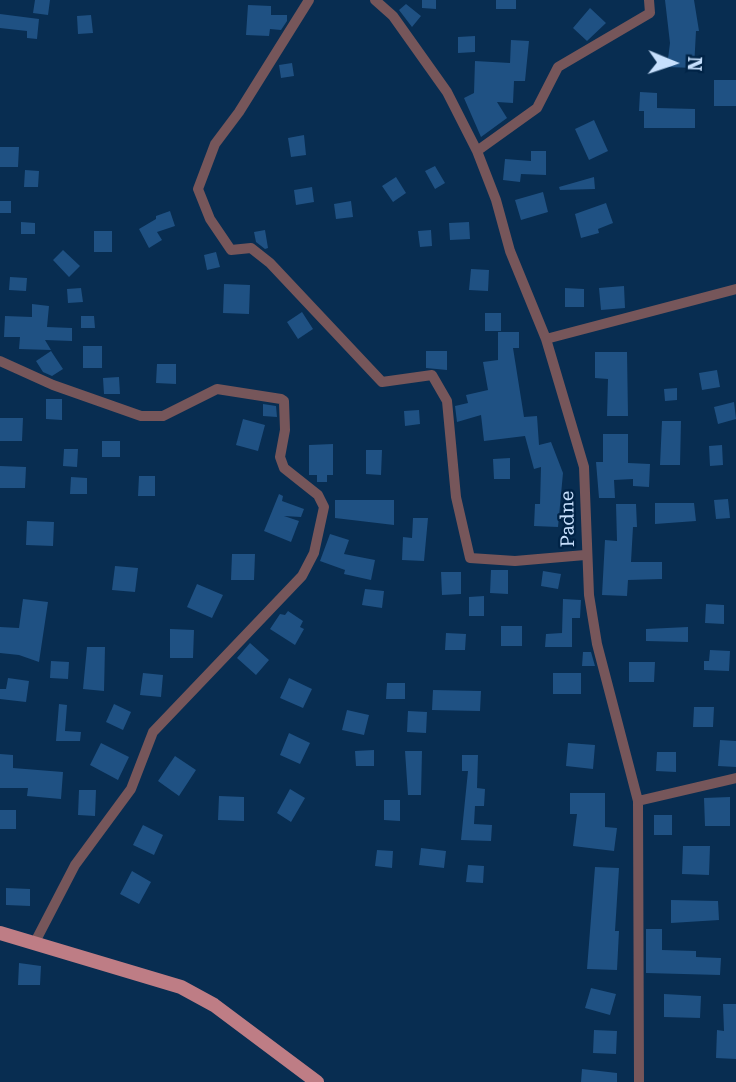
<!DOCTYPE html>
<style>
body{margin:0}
#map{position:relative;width:736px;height:1082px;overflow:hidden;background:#082d51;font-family:"Roboto Serif",serif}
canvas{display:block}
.north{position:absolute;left:638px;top:28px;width:70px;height:70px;-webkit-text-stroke:5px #002346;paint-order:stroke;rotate:92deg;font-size:19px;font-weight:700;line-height:28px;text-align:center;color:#c7e0fd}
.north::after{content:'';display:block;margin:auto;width:24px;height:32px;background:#c7e0fd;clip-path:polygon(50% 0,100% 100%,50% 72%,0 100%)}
</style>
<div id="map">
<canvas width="736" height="1082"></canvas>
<div class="north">N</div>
</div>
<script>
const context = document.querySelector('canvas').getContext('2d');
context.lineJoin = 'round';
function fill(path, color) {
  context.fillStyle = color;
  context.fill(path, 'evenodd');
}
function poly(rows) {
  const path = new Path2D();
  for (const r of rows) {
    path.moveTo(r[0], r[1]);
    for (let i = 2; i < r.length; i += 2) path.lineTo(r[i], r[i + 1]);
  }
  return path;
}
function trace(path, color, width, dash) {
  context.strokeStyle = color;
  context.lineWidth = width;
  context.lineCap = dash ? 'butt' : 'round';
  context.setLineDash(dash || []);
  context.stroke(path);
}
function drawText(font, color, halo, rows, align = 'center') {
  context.font = font + ' "Roboto Serif",serif';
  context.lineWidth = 5;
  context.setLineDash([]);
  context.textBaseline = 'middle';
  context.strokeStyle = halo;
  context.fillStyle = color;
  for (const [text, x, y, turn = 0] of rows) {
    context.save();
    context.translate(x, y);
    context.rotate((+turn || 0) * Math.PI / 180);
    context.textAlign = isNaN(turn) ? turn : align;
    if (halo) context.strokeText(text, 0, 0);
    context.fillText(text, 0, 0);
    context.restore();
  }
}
fill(poly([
 [35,0,50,0,48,15,33,13],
 [422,0,436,0,436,9,422,8],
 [496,0,516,0,516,9,496,9],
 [665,0,694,0,699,31,696,31,694,68,667,67,670,43],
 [406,4,421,16,412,27,399,10],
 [248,5,271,6,271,15,287,15,287,21,281,30,270,29,269,36,246,35],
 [590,8,606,23,587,41,573,28],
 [0,14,39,19,37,39,27,38,27,31,0,28],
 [91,15,93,33,78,34,77,16],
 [475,36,475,52,458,53,458,37],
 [511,40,529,41,525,81,514,81,513,103,497,102,507,118,481,137,464,98,474,93,475,61,510,63],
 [292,63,294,76,281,78,279,65],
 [714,80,736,80,736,106,714,106],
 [640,92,657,93,657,108,695,109,695,128,644,128,644,111,639,111],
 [594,120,608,151,589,160,575,129],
 [304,135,306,155,291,157,288,138],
 [0,147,19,147,18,167,0,167],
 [531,151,546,151,546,175,521,174,520,182,503,180,505,159,531,161],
 [435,166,445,183,435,189,425,171],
 [25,170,39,171,38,187,24,187],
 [396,177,406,193,393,202,382,186],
 [594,177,595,189,560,190,559,187],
 [312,187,314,202,296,205,294,190],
 [543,192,548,212,521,220,515,200],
 [0,201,11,201,11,213,0,213],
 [351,201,353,217,336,219,334,204],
 [606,203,613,223,598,229,599,233,581,238,575,214],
 [170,211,175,226,157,232,162,240,149,248,139,229,156,219,156,216],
 [21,222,35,223,35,234,21,234],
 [469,222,470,239,450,240,449,223],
 [265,230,268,248,265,249,256,242,254,232],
 [431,230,432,246,420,247,418,231],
 [94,231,112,231,112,252,94,252],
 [63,250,80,266,69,277,53,260],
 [216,252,220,267,207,270,204,255],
 [471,269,489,270,488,291,469,290],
 [10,277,27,278,26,291,9,290],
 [224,284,250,285,249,314,223,313],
 [624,286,625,308,601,310,599,288],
 [81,288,83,302,68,303,67,289],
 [565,288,584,289,584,307,565,307],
 [32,304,49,306,47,327,72,328,72,341,45,340,51,350,19,349,20,337,4,337,5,316,32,317],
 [302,312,313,329,298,339,287,322],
 [485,313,501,313,501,331,485,331],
 [81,316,94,316,95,328,81,328],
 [498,332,519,332,519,348,513,348,524,417,537,416,539,445,551,442,563,473,558,527,534,526,535,504,540,504,541,467,534,469,525,436,484,441,481,415,457,422,455,406,468,403,466,395,488,390,483,362,498,360],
 [83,346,102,346,102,368,83,368],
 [51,351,63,369,52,376,43,372,36,361],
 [426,351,447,351,447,370,426,368],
 [595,352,627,352,628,416,607,416,608,379,595,378],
 [157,364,176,364,176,384,156,383],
 [717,370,720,387,702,390,699,373],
 [119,377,120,394,104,394,103,378],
 [677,388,677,400,665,401,664,389],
 [46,399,62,399,62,420,46,419],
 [734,402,736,419,718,424,714,407],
 [263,404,276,406,277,417,263,416],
 [419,410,420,424,405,426,404,411],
 [0,418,23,418,22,441,0,441],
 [243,419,265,425,258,451,236,445],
 [662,421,681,421,680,465,660,465],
 [603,434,628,434,628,463,650,464,649,487,633,486,633,479,614,480,615,498,599,498,596,462,603,462],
 [102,441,120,441,120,457,102,457],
 [333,444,333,475,327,475,327,482,317,482,317,475,309,475,309,445],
 [722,445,723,465,710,466,709,446],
 [64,449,78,449,77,467,63,466],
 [366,450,382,450,381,475,366,474],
 [510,458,510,479,494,479,493,459],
 [0,466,26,467,25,488,0,488],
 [139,476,155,476,155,496,138,496],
 [71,477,87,478,87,494,70,494],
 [279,494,283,496,282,501,304,509,301,517,284,516,299,521,291,542,264,531],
 [728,499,730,518,716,519,714,500],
 [335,500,394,500,394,525,335,518],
 [655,503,694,503,696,521,655,524],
 [616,504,636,504,637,527,633,527,631,562,662,562,662,579,628,580,627,596,602,595,605,540,617,541],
 [413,518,428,518,424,561,402,560,403,537,412,538],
 [27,521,54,522,53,546,26,545],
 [330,534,349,540,344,554,375,560,371,580,344,574,345,570,320,561],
 [232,554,255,554,254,580,231,580],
 [115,566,138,568,135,592,112,590],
 [491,570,508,570,508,594,490,593],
 [543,571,561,574,558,589,541,586],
 [441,572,461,572,461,594,442,595],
 [197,584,223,595,212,618,187,607],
 [365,589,384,591,382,608,362,605],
 [484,596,484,616,469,616,469,597],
 [23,599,48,602,39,662,19,655,0,653,0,627,19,628],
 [563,599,581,600,580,618,572,618,572,647,545,647,546,634,562,633],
 [706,604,724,605,724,624,705,623],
 [288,611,303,621,300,627,304,629,295,645,270,629,280,614,285,615],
 [501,626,522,626,522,646,501,646],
 [688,627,688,642,646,641,646,629],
 [170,629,194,630,193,658,170,658],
 [446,633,466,634,465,650,445,650],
 [250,643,269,660,256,675,237,658],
 [87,647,105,647,104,691,83,689],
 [710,650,730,651,729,671,704,670,704,661,709,661],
 [583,652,591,652,595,666,582,666],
 [51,661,69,662,68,679,50,678],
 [629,662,655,662,654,682,629,682],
 [143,673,163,675,161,697,140,695],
 [553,673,581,673,581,694,553,694],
 [8,678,29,681,26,702,0,699,0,689,6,689],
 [289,678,312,689,303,708,280,698],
 [387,683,405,683,405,699,386,699],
 [433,690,481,691,480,711,432,710],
 [59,704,67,705,65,731,81,732,80,741,56,741],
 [114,704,131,712,123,730,106,722],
 [694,707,714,707,713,727,693,727],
 [347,710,369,715,364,735,342,730],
 [408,711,427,712,426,733,407,732],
 [289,733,310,743,300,764,280,755],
 [720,740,736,741,736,767,718,766],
 [101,743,129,757,118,780,90,765],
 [568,743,595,745,593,769,566,766],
 [374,750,374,766,356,766,355,751],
 [405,751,422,751,421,795,408,795],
 [657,752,676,752,676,772,656,771],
 [0,754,13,755,13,768,63,772,61,799,27,796,28,788,0,788],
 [462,755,478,755,477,788,485,789,484,806,475,806,474,824,492,825,491,841,461,840,468,771,462,771],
 [175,756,196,770,179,796,158,781],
 [290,789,305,798,291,822,277,813],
 [79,790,96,790,95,816,78,815],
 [570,793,605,793,605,827,617,828,614,851,573,846,577,814,570,814],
 [219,796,244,797,244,821,218,820],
 [730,797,730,826,705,826,704,798],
 [384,800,400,800,400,821,384,820],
 [0,810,16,810,16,829,0,829],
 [654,815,672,815,672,835,654,835],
 [143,825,163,835,154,855,133,845],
 [683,846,710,846,709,875,682,874],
 [421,848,446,851,444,868,419,865],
 [377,850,393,851,392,868,375,866],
 [468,865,484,866,483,883,466,882],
 [595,867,619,868,615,931,619,931,617,970,587,969],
 [132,871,151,882,139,904,120,894],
 [6,888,30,889,30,906,6,905],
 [671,900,718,901,719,920,671,923],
 [646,929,662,929,662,950,696,951,696,957,721,958,720,975,646,973],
 [19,963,41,966,40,985,18,985],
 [591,988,616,994,610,1015,585,1008],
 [664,994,701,996,700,1018,664,1017],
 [723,1004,736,1004,736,1059,716,1058,717,1030,724,1031],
 [594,1030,617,1031,616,1054,593,1053],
 [582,1069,617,1073,617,1082,581,1082]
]), '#1f5183');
trace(poly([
 [309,0,239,112,215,144,198,189,210,219,231,250,251,248,270,263,382,382,432,375,447,401,456,497,470,558,515,561,585,555],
 [375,0,393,16,447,92,477,151,496,200,510,251,546,339,584,467,589,595,597,644,638,801,639,1082],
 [477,151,537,108,558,67,650,13,649,0],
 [546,339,736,289],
 [0,361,53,385,141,416,163,416,217,389,281,399,284,401,285,430,280,457,284,468,318,495,324,507,314,553,302,576,153,732,131,789,75,865,34,944],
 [638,801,736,778]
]), '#76565a', 10);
trace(poly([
 [0,933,181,987,214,1005,317,1082]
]), '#be7d85', 14);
drawText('19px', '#c7e0fd', '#002346', [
 ["Padne",568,519,-91]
]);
</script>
